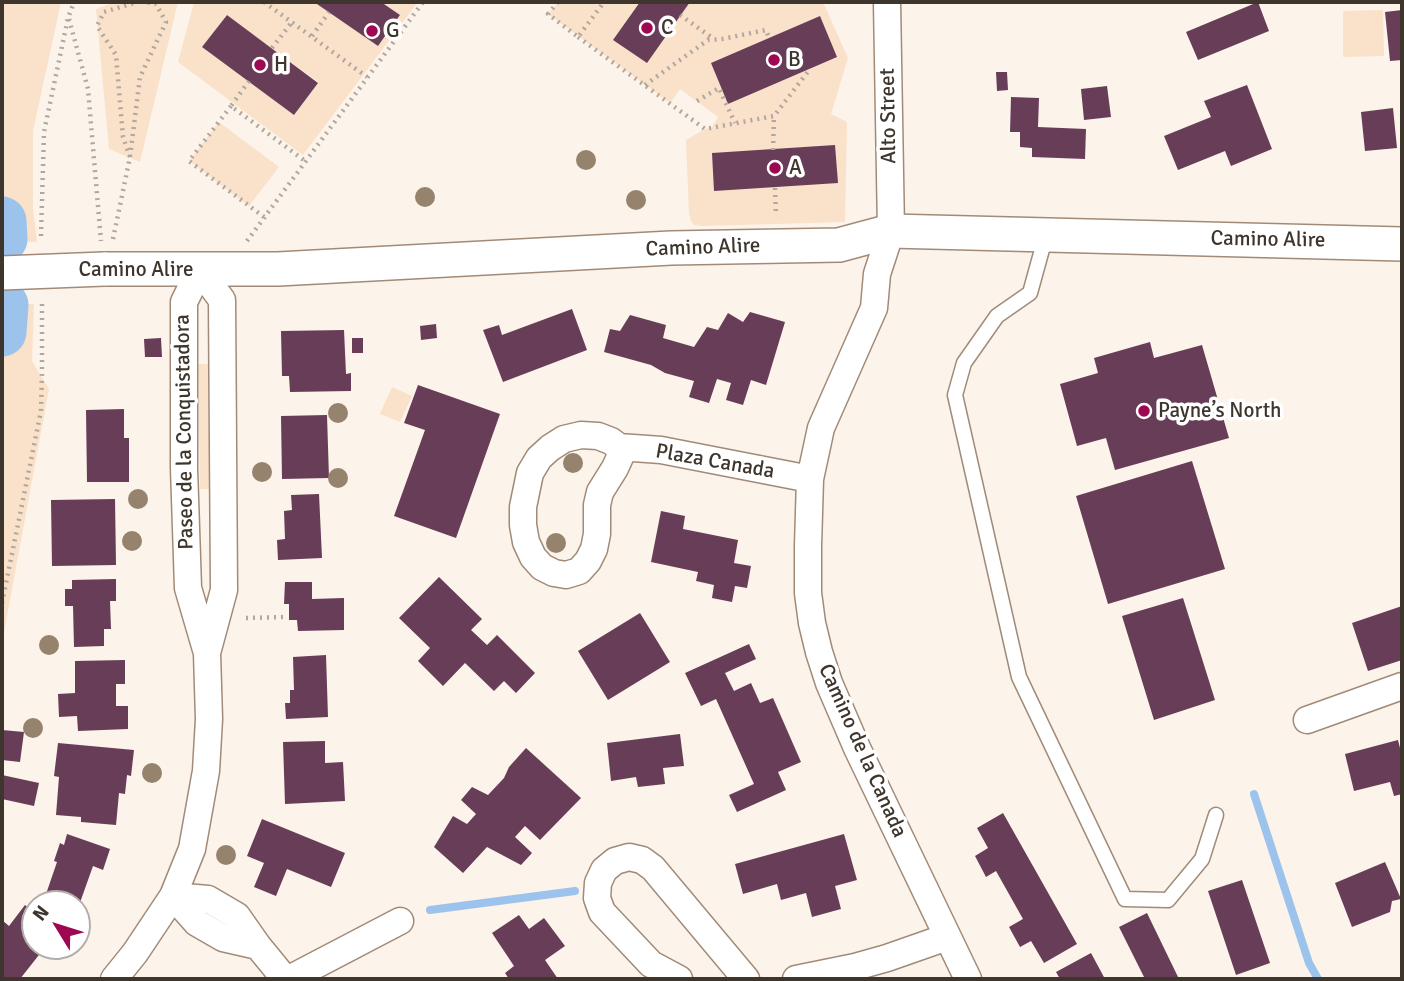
<!DOCTYPE html>
<meta charset="utf-8">
<style>
body{margin:0}
#map{position:relative;width:1404px;height:981px;overflow:hidden;background:#fcf3ea;font-family:Signika,sans-serif}
canvas{display:block}
.frame{position:absolute;inset:0;border:4px solid #3e352d;pointer-events:none}
.north{position:absolute;left:21px;top:890px;width:70px;height:70px;box-sizing:border-box;background:#fff;border:2px solid #b2aeab;border-radius:50%;rotate:308deg;font-size:19px;font-weight:700;line-height:28px;text-align:center;color:#3e352d}
.north::after{content:'';display:block;margin:auto;width:24px;height:32px;background:#9e0751;clip-path:polygon(50% 0,100% 100%,50% 72%,0 100%)}
</style>
<div id="map">
<canvas width="1404" height="981"></canvas>
<div class="frame"></div>
<div class="north">N</div>
</div>
<script>
const context = document.querySelector('canvas').getContext('2d');
context.lineJoin = 'round';
function fill(path, color) {
  context.fillStyle = color;
  context.fill(path, 'evenodd');
}
function poly(rows) {
  const path = new Path2D();
  for (const r of rows) {
    path.moveTo(r[0], r[1]);
    for (let i = 2; i < r.length; i += 2) path.lineTo(r[i], r[i + 1]);
  }
  return path;
}
function trace(path, color, width, dash) {
  context.strokeStyle = color;
  context.lineWidth = width;
  context.lineCap = dash ? 'butt' : 'round';
  context.setLineDash(dash || []);
  context.stroke(path);
}
function drawText(font, color, halo, rows, align = 'center') {
  context.font = font + ' Signika,sans-serif';
  context.lineWidth = 7;
  context.setLineDash([]);
  context.textBaseline = 'middle';
  context.strokeStyle = halo;
  context.fillStyle = color;
  for (const [text, x, y, turn = 0] of rows) {
    context.save();
    context.translate(x, y);
    context.rotate((+turn || 0) * Math.PI / 180);
    context.textAlign = isNaN(turn) ? turn : align;
    if (halo) context.strokeText(text, 0, 0);
    context.fillText(text, 0, 0);
    context.restore();
  }
}
fill(poly([
 [2,2,61,2,33,131,33,208,37,242,2,242],
 [115,2,178,2,140,162,109,149,96,9],
 [194,2,314,2,378,46,400,15,381,2,418,2,303,155,178,62],
 [226,15,318,82,294,115,203,47],
 [558,2,823,2,848,58,831,114,847,122,845,222,701,226,694,225,691,221,689,214,686,140,705,129,712,127,718,117,680,89,670,103,548,14],
 [1383,10,1384,56,1343,57,1343,11],
 [219,122,279,167,249,206,189,161],
 [34,304,32,361,49,389,2,643,2,305],
 [198,364,208,364,210,489,200,489],
 [392,387,412,396,400,422,380,414]
]), '#fae1ca');
trace(poly([
 [1254,794,1309,963,1318,979],
 [430,910,575,891]
]), '#9cc3ec', 8);
trace(poly([
 [2,221,3,239],
 [2,332,4,305]
]), '#9cc3ec', 49);
fill(poly([
 [314,2,381,2,400,15,378,46],
 [640,2,690,2,647,63,613,40],
 [1258,2,1269,31,1198,60,1186,32],
 [1402,10,1402,60,1390,61,1385,12],
 [227,15,318,83,294,115,202,47],
 [820,16,837,57,728,104,711,63],
 [996,72,1007,72,1008,90,997,91],
 [1247,85,1272,149,1231,166,1225,151,1178,170,1164,136,1211,117,1204,101],
 [1107,86,1111,117,1084,120,1081,89],
 [1011,97,1039,98,1038,127,1086,129,1085,159,1032,157,1032,148,1020,147,1020,132,1010,132],
 [1393,108,1397,148,1365,151,1361,112],
 [835,145,838,183,714,191,712,153],
 [572,309,587,350,503,382,483,330,499,325,502,335],
 [750,312,785,322,766,385,751,380,743,405,726,400,731,383,717,379,709,403,689,397,694,381,665,373,651,365,604,352,610,329,620,331,630,315,666,325,663,338,694,347,707,327,718,330,728,313,743,322],
 [436,324,437,338,421,340,420,326],
 [344,330,346,374,351,373,351,391,290,392,289,376,282,376,281,331],
 [161,338,162,357,145,357,144,339],
 [352,338,363,338,363,353,352,353],
 [1150,342,1154,358,1202,345,1229,438,1115,470,1106,438,1077,446,1060,384,1098,373,1094,358],
 [418,385,500,414,456,538,394,516,425,430,404,423],
 [124,409,124,438,129,438,129,482,87,482,86,410],
 [327,415,329,478,282,479,281,416],
 [1192,461,1225,569,1108,604,1076,496],
 [319,494,322,558,278,560,277,540,285,539,284,511,292,510,291,495],
 [115,499,116,565,52,566,51,500],
 [661,511,685,516,683,529,738,540,734,563,751,566,747,588,735,586,732,602,712,598,714,585,696,581,698,572,651,562],
 [439,577,482,619,471,630,487,645,497,635,535,673,516,693,504,681,494,691,465,663,443,686,418,661,430,648,399,618],
 [116,579,116,601,110,601,111,629,104,629,104,646,74,647,73,606,65,606,65,589,72,589,72,580],
 [285,582,312,582,312,599,344,598,344,630,298,631,297,620,289,620,289,604,284,604],
 [1183,598,1215,700,1154,720,1122,616],
 [1402,606,1402,660,1368,671,1352,623],
 [640,613,670,662,608,700,578,651],
 [749,644,756,659,725,673,734,691,751,683,760,703,773,698,801,762,778,772,786,790,737,812,729,795,754,784,716,699,701,706,685,673],
 [326,655,328,717,286,719,285,703,290,703,290,690,294,690,293,657],
 [125,660,125,684,116,684,116,706,128,706,128,729,78,731,77,716,59,717,58,694,75,693,75,661],
 [2,730,24,732,20,762,2,760],
 [680,734,684,766,663,768,665,784,638,787,636,777,611,781,607,743],
 [1398,740,1401,752,1402,752,1402,794,1394,796,1390,782,1354,791,1345,754],
 [325,741,325,763,343,762,345,801,285,804,283,742],
 [58,743,134,750,131,776,127,775,125,794,119,793,116,825,81,822,81,817,56,815,59,777,54,776],
 [526,748,581,798,540,840,525,826,515,837,532,853,521,865,487,847,463,873,434,847,453,816,467,824,476,814,461,800,472,787,488,795,504,778,509,767],
 [2,775,39,783,34,806,2,799],
 [1003,813,1077,944,1044,963,1031,941,1020,947,1009,927,1023,919,996,871,986,877,975,856,988,848,977,828],
 [262,819,345,853,331,887,287,869,276,896,254,887,264,863,247,856],
 [67,834,110,849,103,870,93,866,77,911,77,904,68,904,45,897,57,862,54,861,60,843,64,845],
 [844,834,857,880,835,886,841,909,812,917,806,893,781,900,777,884,743,894,735,864],
 [1385,862,1401,899,1392,901,1390,912,1352,927,1335,883],
 [1242,880,1270,963,1236,975,1208,891],
 [25,905,35,913,35,946,46,946,20,979,5,979,2,977,2,920,9,926],
 [1147,913,1179,979,1145,979,1119,927],
 [519,915,529,929,544,918,565,946,545,960,558,979,509,979,505,973,514,966,492,933],
 [1091,953,1105,979,1060,979,1056,972]
]), '#683d58');
const service = poly([
 [1046,235,1030,293,997,316,964,363,955,395,1019,677,1125,899,1168,900,1202,859,1216,815]
]);
const minor = poly([
 [887,2,891,231,877,274,874,308,821,428,810,479,808,546,808,593,812,623,819,652,829,683,857,748,968,979],
 [200,270,222,300,224,590,207,653,188,588,184,468,184,302,200,270],
 [581,435,598,436,611,441,619,447,620,457,615,468,600,492,597,505,597,534,594,549,588,561,579,571,566,575,554,573,542,567,533,557,526,542,523,525,523,507,530,473,539,458,550,448,564,439,581,435],
 [619,447,661,450,810,479],
 [1307,720,1402,686],
 [258,946,223,938,197,923,173,896,208,899,237,916,258,946,285,979],
 [114,979,135,953,173,896,192,849,206,771,209,719,207,653],
 [289,979,400,921],
 [679,979,651,964,602,912,597,898,598,883,604,870,615,861,629,857,642,860,653,868,746,979],
 [796,979,855,967,887,958,947,937]
]);
const tertiary = poly([
 [104,269,278,269,671,248,839,245,891,231,1402,244]
]);
trace(service, '#a18b78', 17);
trace(minor, '#a18b78', 29);
trace(tertiary, '#a18b78', 36);
trace(poly([
 [264,2,367,77],
 [558,2,548,14,578,37,604,2],
 [680,15,714,39],
 [69,19,88,89,101,241],
 [312,36,329,12],
 [578,37,705,129,774,116,810,69],
 [272,48,292,22],
 [249,81,231,106,305,161],
 [645,85,708,40,722,39,766,30,769,38],
 [697,101,719,88,735,123],
 [231,106,189,161,264,217],
 [773,150,774,116],
 [130,157,123,137,116,55,97,26,104,12,137,2],
 [775,188,776,216],
 [41,236,44,132,68,18,74,2],
 [113,239,130,157,140,77,166,22,156,4,145,2],
 [247,241,423,2],
 [2,603,41,411,42,372,42,304],
 [246,618,286,617]
]), '#b0a79f', 4.5, [2, 5]);
trace(service, '#fff', 14);
trace(minor, '#fff', 26);
trace(tertiary, '#fff', 33);
const tertiaryBridge = poly([
 [2,273,104,269]
]);
trace(tertiaryBridge, '#a18b78', 36, []);
trace(tertiaryBridge, '#fff', 33);
context.fillStyle = '#96836d';
for (const [x, y] of [
 [586,160],
 [425,197],
 [636,200],
 [338,413],
 [573,463],
 [262,472],
 [338,478],
 [138,499],
 [132,541],
 [556,543],
 [49,645],
 [33,728],
 [152,773],
 [226,855]
]) {
  context.beginPath();
  context.arc(x, y, 10, 0, 2 * Math.PI);
  context.fill();
}
for (const [x, y, r, color] of [
 [647,28,7,"#9e0751"],
 [372,31,7,"#9e0751"],
 [774,60,7,"#9e0751"],
 [260,65,7,"#9e0751"],
 [775,168,7,"#9e0751"],
 [1144,411,7,"#9e0751"]
]) {
  const dot = new Path2D();
  dot.arc(x, y, r, 0, 2 * Math.PI);
  context.fillStyle = color;
  context.fill(dot);
  trace(dot, '#fff', 2.5);
}
drawText('21px', '#3e352d', '#fff', [
 ["C",661,28],
 ["G",386,31],
 ["B",788,60],
 ["H",274,65],
 ["A",789,168],
 ["Payne’s North",1158,411]
], 'left');
drawText('21px', '#3e352d', '#fff', [
 ["Alto Street",889,116,-91],
 ["Camino Alire",1268,240,1],
 ["Camino Alire",703,248,-2],
 ["Camino Alire",136,270],
 ["Paseo de la Conquistadora",185,432,-91],
 ["Plaza Canada",715,462,10],
 ["Camino de la Canada",862,751,66]
]);
</script>
